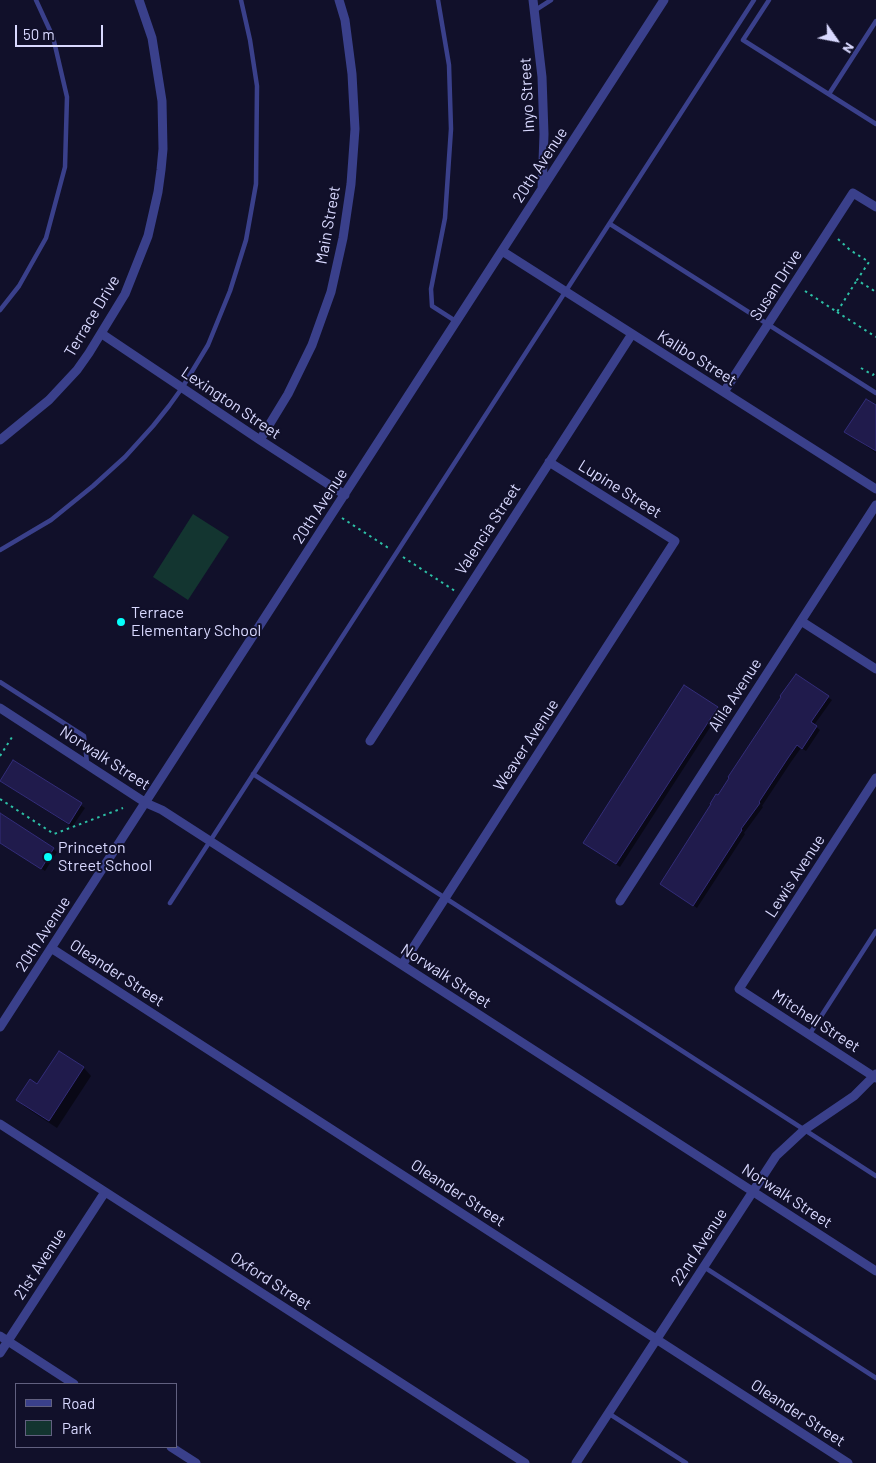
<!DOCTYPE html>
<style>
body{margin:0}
#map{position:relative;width:876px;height:1463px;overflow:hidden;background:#11102a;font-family:Barlow,sans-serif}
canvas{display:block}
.legend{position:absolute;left:15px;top:1383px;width:162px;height:65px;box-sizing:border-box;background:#11102a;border:1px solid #61607f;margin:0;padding:6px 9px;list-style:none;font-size:15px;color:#d9d9ff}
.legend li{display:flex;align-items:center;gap:10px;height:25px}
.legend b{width:25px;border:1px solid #61607f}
.north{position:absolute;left:811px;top:15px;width:50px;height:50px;-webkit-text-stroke:4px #11102a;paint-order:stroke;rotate:123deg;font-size:14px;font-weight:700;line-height:20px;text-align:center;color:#d9d9ff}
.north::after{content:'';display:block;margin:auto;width:18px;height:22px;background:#d9d9ff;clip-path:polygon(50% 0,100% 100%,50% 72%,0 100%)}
.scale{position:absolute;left:15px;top:25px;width:88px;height:22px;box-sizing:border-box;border:2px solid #d9d9ff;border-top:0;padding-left:6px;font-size:15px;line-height:18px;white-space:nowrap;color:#d9d9ff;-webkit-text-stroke:4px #11102a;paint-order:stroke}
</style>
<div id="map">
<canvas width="876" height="1463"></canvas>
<ul class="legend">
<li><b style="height:6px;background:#3a408b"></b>Road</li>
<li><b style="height:14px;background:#133530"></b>Park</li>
</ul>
<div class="north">N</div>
<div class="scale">50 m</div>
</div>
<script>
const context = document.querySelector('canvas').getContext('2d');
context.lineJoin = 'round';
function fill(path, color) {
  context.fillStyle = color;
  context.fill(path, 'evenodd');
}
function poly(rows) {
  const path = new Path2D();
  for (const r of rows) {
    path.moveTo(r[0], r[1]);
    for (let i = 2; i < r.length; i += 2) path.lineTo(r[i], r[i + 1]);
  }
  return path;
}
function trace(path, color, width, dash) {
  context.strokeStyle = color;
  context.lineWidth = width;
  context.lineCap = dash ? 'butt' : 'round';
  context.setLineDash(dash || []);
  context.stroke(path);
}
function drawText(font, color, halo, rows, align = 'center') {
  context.font = font + ' Barlow,sans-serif';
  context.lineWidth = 4;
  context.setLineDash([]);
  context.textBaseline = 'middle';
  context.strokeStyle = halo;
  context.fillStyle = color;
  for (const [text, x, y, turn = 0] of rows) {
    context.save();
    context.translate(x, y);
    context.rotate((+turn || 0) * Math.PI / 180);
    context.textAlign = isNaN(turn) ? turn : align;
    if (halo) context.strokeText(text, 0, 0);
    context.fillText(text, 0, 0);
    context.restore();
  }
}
fill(poly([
 [193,514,229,537,188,600,153,577]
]), '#133530');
fill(poly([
 [876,407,876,453,846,432],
 [797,676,832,700,814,725,820,730,806,751,801,748,791,762,762,806,763,807,744,833,745,834,697,908,662,884],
 [717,708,720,712,620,867,588,846],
 [13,762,85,808,72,827,1,781],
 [0,815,57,852,45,871,0,843],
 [60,1052,84,1068,91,1076,57,1128,25,1107,18,1100,38,1086]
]), '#0007');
const building = poly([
 [866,399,876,405,876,451,844,432,866,399],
 [796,674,829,696,811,722,817,726,802,749,797,745,788,758,759,802,760,803,741,829,742,830,693,906,660,884,711,804,710,804,716,794,718,795,729,778,728,777,781,697,780,696,796,674],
 [684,685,718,707,616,864,583,843,684,685],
 [13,760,82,803,69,824,0,781,13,760],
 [0,813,54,848,41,869,0,843,0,813],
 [59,1051,84,1067,49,1121,16,1100,30,1079,37,1084,59,1051]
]);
fill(building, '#201b4c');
trace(building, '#332d79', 1);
trace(poly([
 [838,239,850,250,869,262,857,280,876,292],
 [805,291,837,312,857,280],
 [837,312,876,337],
 [861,368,873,375,876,371],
 [342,518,390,549],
 [403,557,455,591],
 [0,756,14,734],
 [0,799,54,834,123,808]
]), '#2dc0a6', 2, [2.5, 4]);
trace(poly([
 [438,0,449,65,451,129,445,218,431,289,432,306,457,322],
 [769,0,743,40,876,124],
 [534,11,551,0],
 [829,94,876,21],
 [610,224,876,393],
 [0,310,19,286,46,238,65,167,67,97,53,37,36,0],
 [0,550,51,520,93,486,125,457,153,426,169,406,182,388,208,345,230,291,246,240,256,184,257,86,250,40,241,0],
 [0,682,84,736,87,763],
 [253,774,876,1176],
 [170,903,754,0],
 [809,1035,876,931],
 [704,1267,876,1378],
 [608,1413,686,1463]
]), '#3a408b', 4.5);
trace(poly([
 [533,0,542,77,544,134,542,189],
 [502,251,876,489],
 [102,334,260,440,345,495],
 [724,392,853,193,876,207],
 [0,440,49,400,77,370,89,353,125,294,148,236,158,192,161,170,163,149,162,101,152,38,139,0],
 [260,440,288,394,312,345,331,292,343,238,351,184,355,129,352,74,345,20,339,0],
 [801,621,876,669],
 [0,708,146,803,162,810,210,841,876,1271],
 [370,741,632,334],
 [876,778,739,989,876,1078],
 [620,901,876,505],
 [51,948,848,1463],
 [402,965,675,541,549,462],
 [0,1027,664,0],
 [0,1124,525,1463],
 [0,1336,74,1384],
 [0,1353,105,1192],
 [171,1447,196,1463],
 [576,1463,776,1156,804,1130,854,1096,876,1074]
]), '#3a408b', 9);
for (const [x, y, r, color] of [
 [121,622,5,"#05fffb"],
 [48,857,5,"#05fffb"]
]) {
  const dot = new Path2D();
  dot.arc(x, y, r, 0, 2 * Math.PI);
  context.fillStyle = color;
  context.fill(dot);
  trace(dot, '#11102a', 2);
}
drawText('16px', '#d9d9ff', '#11102a', [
 ["Inyo Street",527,95,-93],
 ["20th Avenue",540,165,-57],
 ["Main Street",328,225,-80],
 ["Susan Drive",776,285,-57],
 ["Terrace Drive",92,316,-59],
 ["Kalibo Street",697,358,32],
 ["Lexington Street",231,403,34],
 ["Lupine Street",620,489,32],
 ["20th Avenue",320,506,-57],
 ["Valencia Street",488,529,-57],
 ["Alila Avenue",735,695,-57],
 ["Weaver Avenue",526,745,-57],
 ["Norwalk Street",105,758,33],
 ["Lewis Avenue",795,876,-57],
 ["20th Avenue",43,934,-57],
 ["Oleander Street",117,973,33],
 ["Norwalk Street",446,976,33],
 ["Mitchell Street",816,1021,33],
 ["Oleander Street",458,1193,33],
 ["Norwalk Street",787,1196,33],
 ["22nd Avenue",699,1247,-57],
 ["21st Avenue",40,1264,-57],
 ["Oxford Street",271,1281,33],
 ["Oleander Street",798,1413,33]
]);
drawText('16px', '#d9d9ff', '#11102a', [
 ["Terrace",131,613],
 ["Elementary School",131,631],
 ["Princeton",58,848],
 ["Street School",58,866]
], 'left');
</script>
